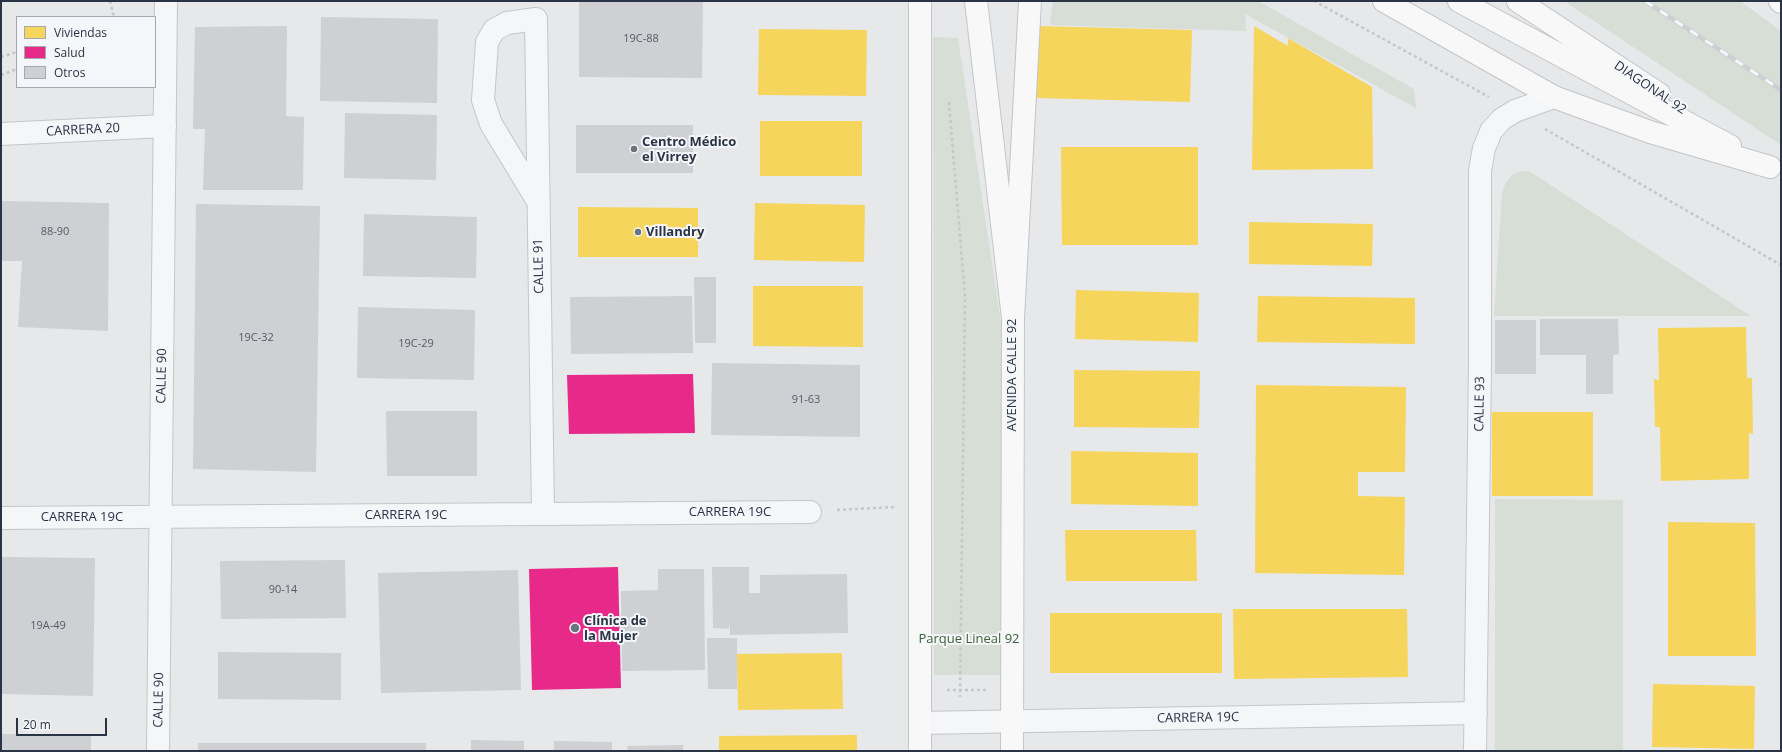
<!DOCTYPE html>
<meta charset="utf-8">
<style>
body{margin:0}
#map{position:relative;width:1782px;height:752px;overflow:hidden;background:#e6e8ea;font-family:"Open Sans",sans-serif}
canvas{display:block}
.frame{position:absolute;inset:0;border:2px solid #2b3445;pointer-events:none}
.legend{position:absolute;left:16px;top:16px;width:140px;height:72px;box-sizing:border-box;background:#f4f6f9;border:1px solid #a4a8b1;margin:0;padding:5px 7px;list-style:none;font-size:12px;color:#2b3445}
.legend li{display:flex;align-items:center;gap:8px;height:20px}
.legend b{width:20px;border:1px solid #a4a8b1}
.scale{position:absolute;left:16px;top:718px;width:91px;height:18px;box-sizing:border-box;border:2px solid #2b3445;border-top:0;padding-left:5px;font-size:12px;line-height:14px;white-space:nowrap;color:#2b3445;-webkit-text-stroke:3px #f4f6f9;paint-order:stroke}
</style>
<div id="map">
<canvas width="1782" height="752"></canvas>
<div class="frame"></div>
<ul class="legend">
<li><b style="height:11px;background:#f6d55c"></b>Viviendas</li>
<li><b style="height:11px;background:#e7298a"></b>Salud</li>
<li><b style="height:11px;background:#ced0d3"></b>Otros</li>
</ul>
<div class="scale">20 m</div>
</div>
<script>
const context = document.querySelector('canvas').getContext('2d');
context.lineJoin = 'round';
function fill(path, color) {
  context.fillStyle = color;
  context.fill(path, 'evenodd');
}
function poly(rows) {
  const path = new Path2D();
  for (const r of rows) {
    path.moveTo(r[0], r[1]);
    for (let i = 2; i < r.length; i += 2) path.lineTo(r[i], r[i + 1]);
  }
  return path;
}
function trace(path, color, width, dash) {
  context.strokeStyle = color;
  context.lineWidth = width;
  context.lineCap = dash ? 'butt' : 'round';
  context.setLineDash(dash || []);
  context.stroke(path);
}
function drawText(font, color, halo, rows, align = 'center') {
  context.font = font + ' "Open Sans",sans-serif';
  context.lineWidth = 4;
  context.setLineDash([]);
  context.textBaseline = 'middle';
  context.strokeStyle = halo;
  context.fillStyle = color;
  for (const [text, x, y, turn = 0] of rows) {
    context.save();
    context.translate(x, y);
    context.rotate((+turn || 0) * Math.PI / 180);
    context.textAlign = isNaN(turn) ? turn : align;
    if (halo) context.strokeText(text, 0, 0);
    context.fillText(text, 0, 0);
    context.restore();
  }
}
fill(poly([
 [1053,1,1258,1,1414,89,1416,108,1245,14,1246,31,1050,25],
 [1564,1,1740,1,1781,31,1781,145],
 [933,37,958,38,1001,323,1004,675,934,675],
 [1523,171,1529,171,1751,316,1494,316,1502,193,1506,182,1513,174],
 [1495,499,1623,500,1623,751,1495,751]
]), '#d6ded6');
fill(poly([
 [1037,26,1192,30,1190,102,1035,98],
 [1254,26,1288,46,1288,38,1372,87,1373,169,1252,170],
 [759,29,867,30,866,96,758,95],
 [760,121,862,121,862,176,760,176],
 [1061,147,1198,147,1198,245,1062,245],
 [755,203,865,205,864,262,754,260],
 [578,207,698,208,698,257,578,257],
 [1249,222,1373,224,1372,266,1249,264],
 [753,286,863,286,863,347,753,346],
 [1076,290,1199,293,1198,342,1075,339],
 [1258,296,1415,298,1415,344,1257,342],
 [1746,327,1747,378,1752,378,1753,434,1749,433,1749,479,1661,481,1660,427,1655,427,1654,379,1659,380,1658,328],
 [1074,370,1200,371,1199,428,1074,427],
 [1256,385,1406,387,1405,472,1358,472,1358,496,1405,497,1404,575,1255,573],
 [1492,412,1593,412,1593,496,1492,496],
 [1071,451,1198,453,1198,506,1071,504],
 [1668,522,1755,523,1756,656,1668,656],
 [1065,530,1196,530,1197,581,1066,581],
 [1233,609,1407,609,1408,677,1234,679],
 [1050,613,1222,613,1222,673,1050,673],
 [842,653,843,709,738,710,737,654],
 [1653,684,1755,686,1754,749,1652,747],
 [857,735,857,751,719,751,719,736]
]), '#f6d55c');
fill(poly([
 [693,374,695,433,569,434,567,375],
 [618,567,621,688,532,690,529,569]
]), '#e7298a');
fill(poly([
 [579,1,703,1,702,78,579,77],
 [321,17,438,19,437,103,320,101],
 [287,26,286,116,304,117,303,190,203,190,205,129,193,129,195,27],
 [345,113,437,115,436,180,344,178],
 [576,125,693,125,693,173,576,173],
 [1,201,109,203,108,331,18,327,22,261,1,261],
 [196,204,320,206,316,472,193,469],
 [364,214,477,217,476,278,363,276],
 [694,277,716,277,716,343,695,343],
 [692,296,693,353,571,354,570,297],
 [358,307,475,310,474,380,357,378],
 [1540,319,1618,319,1619,354,1613,355,1613,394,1586,394,1586,355,1540,355],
 [1495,320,1536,320,1536,374,1495,374],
 [712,363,860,365,860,437,711,435],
 [386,411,477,411,477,476,387,476],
 [1,557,95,558,93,696,1,694],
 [345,560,346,618,221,619,220,561],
 [712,567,749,567,749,593,760,593,760,575,847,574,848,633,730,635,730,623,729,629,713,628],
 [658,569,704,569,705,670,622,671,621,591,658,590],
 [518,570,521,690,381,693,378,573],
 [707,638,737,638,737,689,708,689],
 [218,652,341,653,341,700,218,699],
 [1,734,91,735,91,751,1,751],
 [471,740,524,741,524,751,471,751],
 [554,741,612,742,612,751,554,751],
 [198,743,426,743,426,751,198,751],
 [683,745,683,751,628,751,627,746]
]), '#ced0d3');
const minor = poly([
 [1,134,165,126],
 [539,203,491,124,483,100,487,42,494,30,507,23,536,19,543,514],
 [1,518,810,512],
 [920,723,1476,713],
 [1475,751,1480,364,1480,171,1484,148,1488,139,1491,131,1502,119,1515,111,1554,97]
]);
const tertiary = poly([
 [158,751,166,1]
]);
const secondary = poly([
 [976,1,1013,318,1012,751],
 [920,751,920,1]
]);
const primary = poly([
 [1384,1,1554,97,1650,132,1770,167],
 [1459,1,1730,146],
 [1518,1,1659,94],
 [1780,1,1781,2],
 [1013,318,1030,1]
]);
trace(minor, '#c4c6c8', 24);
trace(tertiary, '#c4c6c8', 24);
trace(secondary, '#c4c6c8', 24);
trace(primary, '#c2c5c8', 24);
trace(poly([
 [110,1,114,17],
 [1314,1,1489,97],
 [1,57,17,52],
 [1,75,17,69],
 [949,102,965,297,960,697],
 [1545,129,1781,265],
 [837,510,894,507],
 [947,690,986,690]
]), '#c5c6ca', 2.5, [3, 3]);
trace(minor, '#f5f6f7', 22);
trace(tertiary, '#f5f6f7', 22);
trace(secondary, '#f8f8f8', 22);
trace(primary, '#f8f8f8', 22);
const rail = poly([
 [1645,1,1781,90]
]);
trace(rail, '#cecfd2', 4.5);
trace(rail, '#f4f6f9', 3, [9]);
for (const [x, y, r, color] of [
 [634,149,4,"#6c737f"],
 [638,232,4,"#6c737f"],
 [575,628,5,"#6c737f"]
]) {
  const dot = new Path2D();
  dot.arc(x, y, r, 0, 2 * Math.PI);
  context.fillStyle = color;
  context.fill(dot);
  trace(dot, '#f4f6f9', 1.5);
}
drawText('11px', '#545c69', null, [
 ["19C-88",641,39],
 ["88-90",55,232],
 ["19C-32",256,338],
 ["19C-29",416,344],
 ["91-63",806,400],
 ["90-14",283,590],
 ["19A-49",48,626]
]);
drawText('13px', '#2b3445', '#f4f6f9', [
 ["DIAGONAL 92",1650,88,34],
 ["CARRERA 20",83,130,-3],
 ["CALLE 91",539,266,-91],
 ["AVENIDA CALLE 92",1012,375,-90],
 ["CALLE 90",162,376,-89],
 ["CALLE 93",1480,404,-89],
 ["CARRERA 19C",730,512],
 ["CARRERA 19C",406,515],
 ["CARRERA 19C",82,517],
 ["CALLE 90",159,700,-89],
 ["CARRERA 19C",1198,718,-1]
]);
drawText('bold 13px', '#2b3445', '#f4f6f9', [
 ["Centro Médico",642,142],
 ["el Virrey",642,157],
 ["Villandry",646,232],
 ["Clínica de",584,621],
 ["la Mujer",584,636]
], 'left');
drawText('13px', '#3f6138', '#f4f6f9', [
 ["Parque Lineal 92",969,639]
]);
</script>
